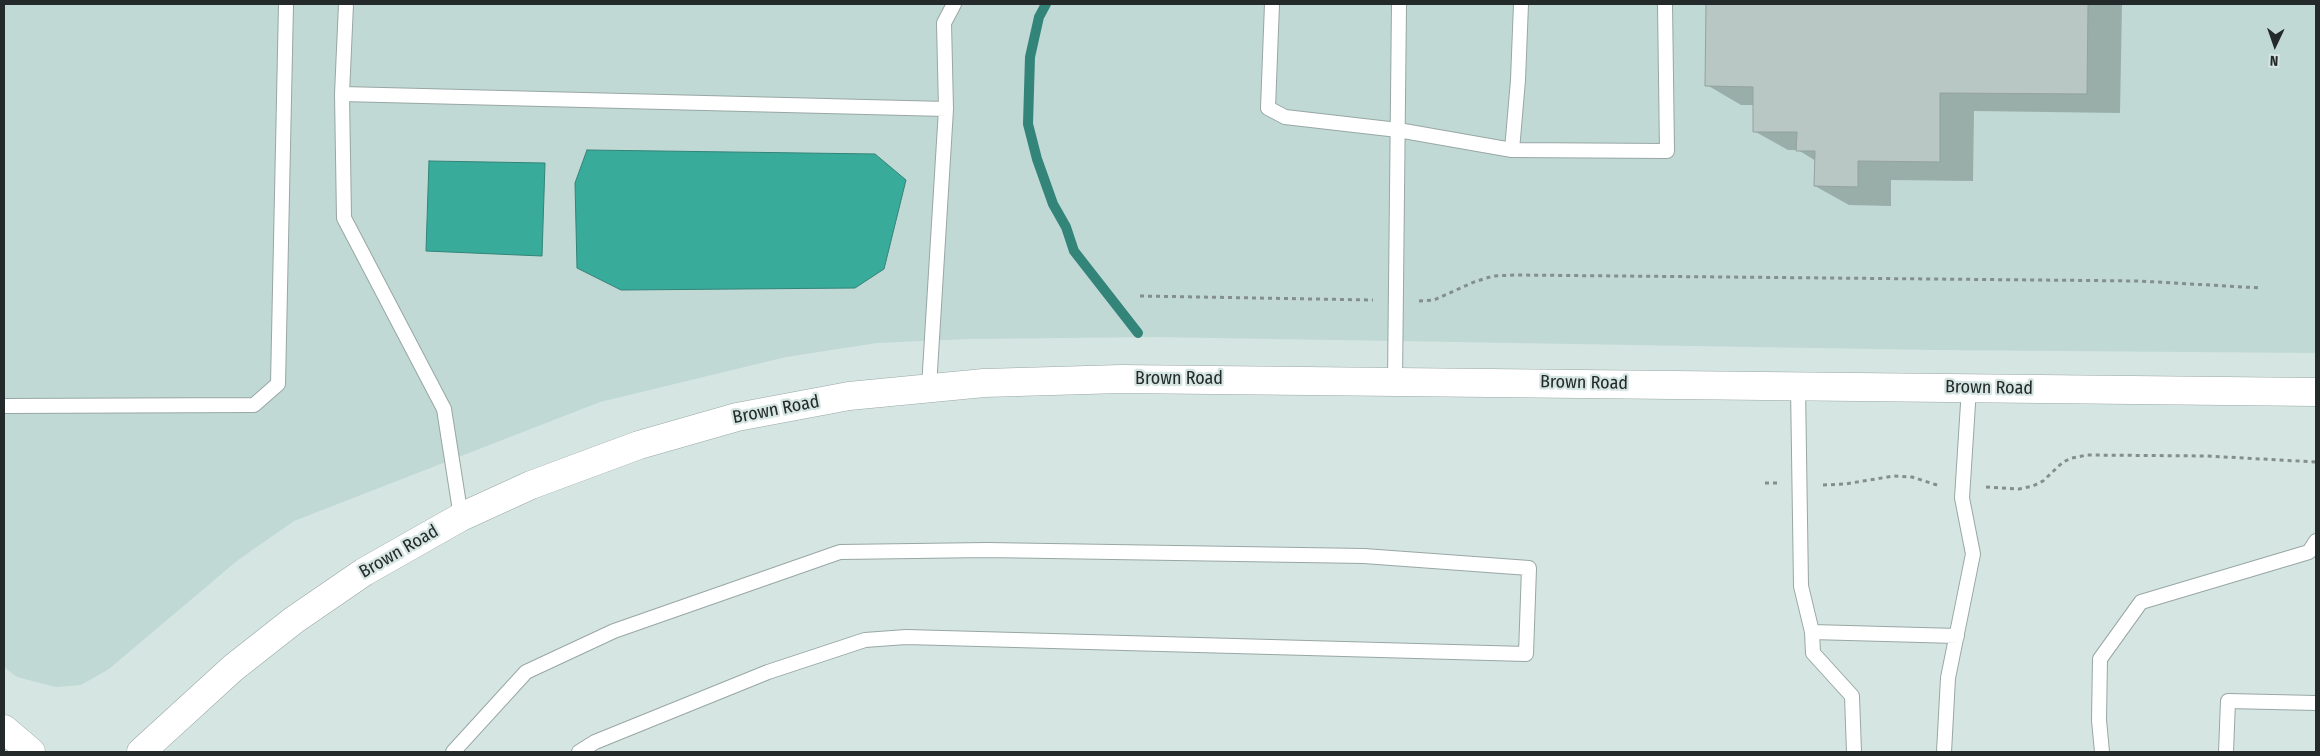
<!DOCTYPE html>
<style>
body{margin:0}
#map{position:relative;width:2320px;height:756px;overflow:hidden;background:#d5e5e2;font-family:"Fira Sans Condensed",sans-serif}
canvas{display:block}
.frame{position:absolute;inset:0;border:5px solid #242a29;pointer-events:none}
.north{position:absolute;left:2250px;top:20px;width:50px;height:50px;-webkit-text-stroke:4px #d5e5e2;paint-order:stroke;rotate:183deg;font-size:14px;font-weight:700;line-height:20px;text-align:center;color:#242a29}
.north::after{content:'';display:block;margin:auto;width:18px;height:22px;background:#242a29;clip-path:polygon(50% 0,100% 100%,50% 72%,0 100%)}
</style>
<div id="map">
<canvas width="2320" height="756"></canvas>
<div class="frame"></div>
<div class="north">N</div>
</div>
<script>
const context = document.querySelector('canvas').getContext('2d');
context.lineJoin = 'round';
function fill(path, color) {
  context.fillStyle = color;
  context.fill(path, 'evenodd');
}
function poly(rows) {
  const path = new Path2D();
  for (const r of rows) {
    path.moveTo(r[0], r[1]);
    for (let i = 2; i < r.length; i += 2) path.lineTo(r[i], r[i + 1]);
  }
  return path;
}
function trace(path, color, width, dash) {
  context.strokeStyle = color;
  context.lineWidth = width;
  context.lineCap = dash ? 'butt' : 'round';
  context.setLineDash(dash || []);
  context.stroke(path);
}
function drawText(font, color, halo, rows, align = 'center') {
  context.font = font + ' "Fira Sans Condensed",sans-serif';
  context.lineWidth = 4.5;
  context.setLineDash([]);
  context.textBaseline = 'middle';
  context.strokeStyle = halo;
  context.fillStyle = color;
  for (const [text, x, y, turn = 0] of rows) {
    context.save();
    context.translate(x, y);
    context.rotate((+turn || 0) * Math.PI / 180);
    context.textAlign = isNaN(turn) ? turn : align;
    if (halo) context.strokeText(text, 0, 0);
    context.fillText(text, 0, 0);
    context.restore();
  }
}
fill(poly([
 [4,4,2316,4,2316,353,1934,350,1155,337,968,339,877,343,786,357,600,402,294,521,238,560,109,669,81,685,56,687,17,677,4,667]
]), '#c0d9d4');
const water = poly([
 [587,150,875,154,906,180,884,269,855,288,621,290,577,268,575,183,587,150],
 [429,161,545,163,542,256,426,251,429,161]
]);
fill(water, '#39ab9b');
trace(water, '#338479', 1);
fill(poly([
 [1708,4,2122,4,2120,113,1974,111,1973,181,1891,180,1891,206,1849,205,1815,186,1816,161,1798,150,1788,150,1754,131,1754,105,1741,105,1707,85]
]), '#0003');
trace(poly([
 [1046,4,1039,17,1030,57,1028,124,1037,159,1053,204,1066,227,1074,251,1138,333]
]), '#338479', 10);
const building = poly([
 [1706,4,2088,4,2087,94,1940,93,1940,162,1858,161,1858,187,1814,186,1815,151,1796,151,1797,132,1753,132,1753,87,1705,86,1706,4]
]);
fill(building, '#b8c7c4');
trace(building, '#94a39f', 1);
const lane = poly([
 [1272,4,1268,108,1285,117,1398,130,1512,150],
 [1521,4,1518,80,1512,150,1667,151,1665,4],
 [342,94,346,4],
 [1395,381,1399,4],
 [1798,386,1801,586,1812,632,1813,653,1852,696,1854,752],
 [929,387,946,109,944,23,954,4],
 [4,406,254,405,278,384,286,4],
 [461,517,444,409,344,218,342,94,946,109],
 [1812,632,1957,636],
 [453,752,526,672,614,631,840,552,987,550,1364,556,1529,568,1526,654,906,637,865,640,768,672,595,742,579,752],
 [1944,752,1948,678,1973,554,1962,498,1969,388],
 [2102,752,2099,720,2100,659,2141,602,2309,552,2316,541],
 [2226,752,2228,701,2316,703]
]);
const secondary = poly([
 [4,729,31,752],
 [141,752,233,668,294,620,364,572,461,517,531,485,639,445,737,417,849,396,984,383,1121,379,2316,392]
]);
trace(lane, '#98a7a4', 16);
trace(secondary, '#98a7a4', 29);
trace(poly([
 [1140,296,1373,300],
 [1419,301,1434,300,1474,282,1493,276,1517,275,2139,281,2261,288],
 [1765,483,1777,483],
 [1823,485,1845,484,1894,476,1912,477,1940,486],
 [1986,487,2019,489,2033,486,2043,481,2063,462,2072,458,2087,455,2207,456,2316,462]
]), '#848f8d', 3, [4, 4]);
trace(lane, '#fff', 14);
trace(secondary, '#fff', 28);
drawText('18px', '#242a29', '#d5e5e2', [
 ["Brown Road",1179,379],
 ["Brown Road",1584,383,1],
 ["Brown Road",1989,388,1],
 ["Brown Road",776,410,-11],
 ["Brown Road",399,552,-30]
]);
</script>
